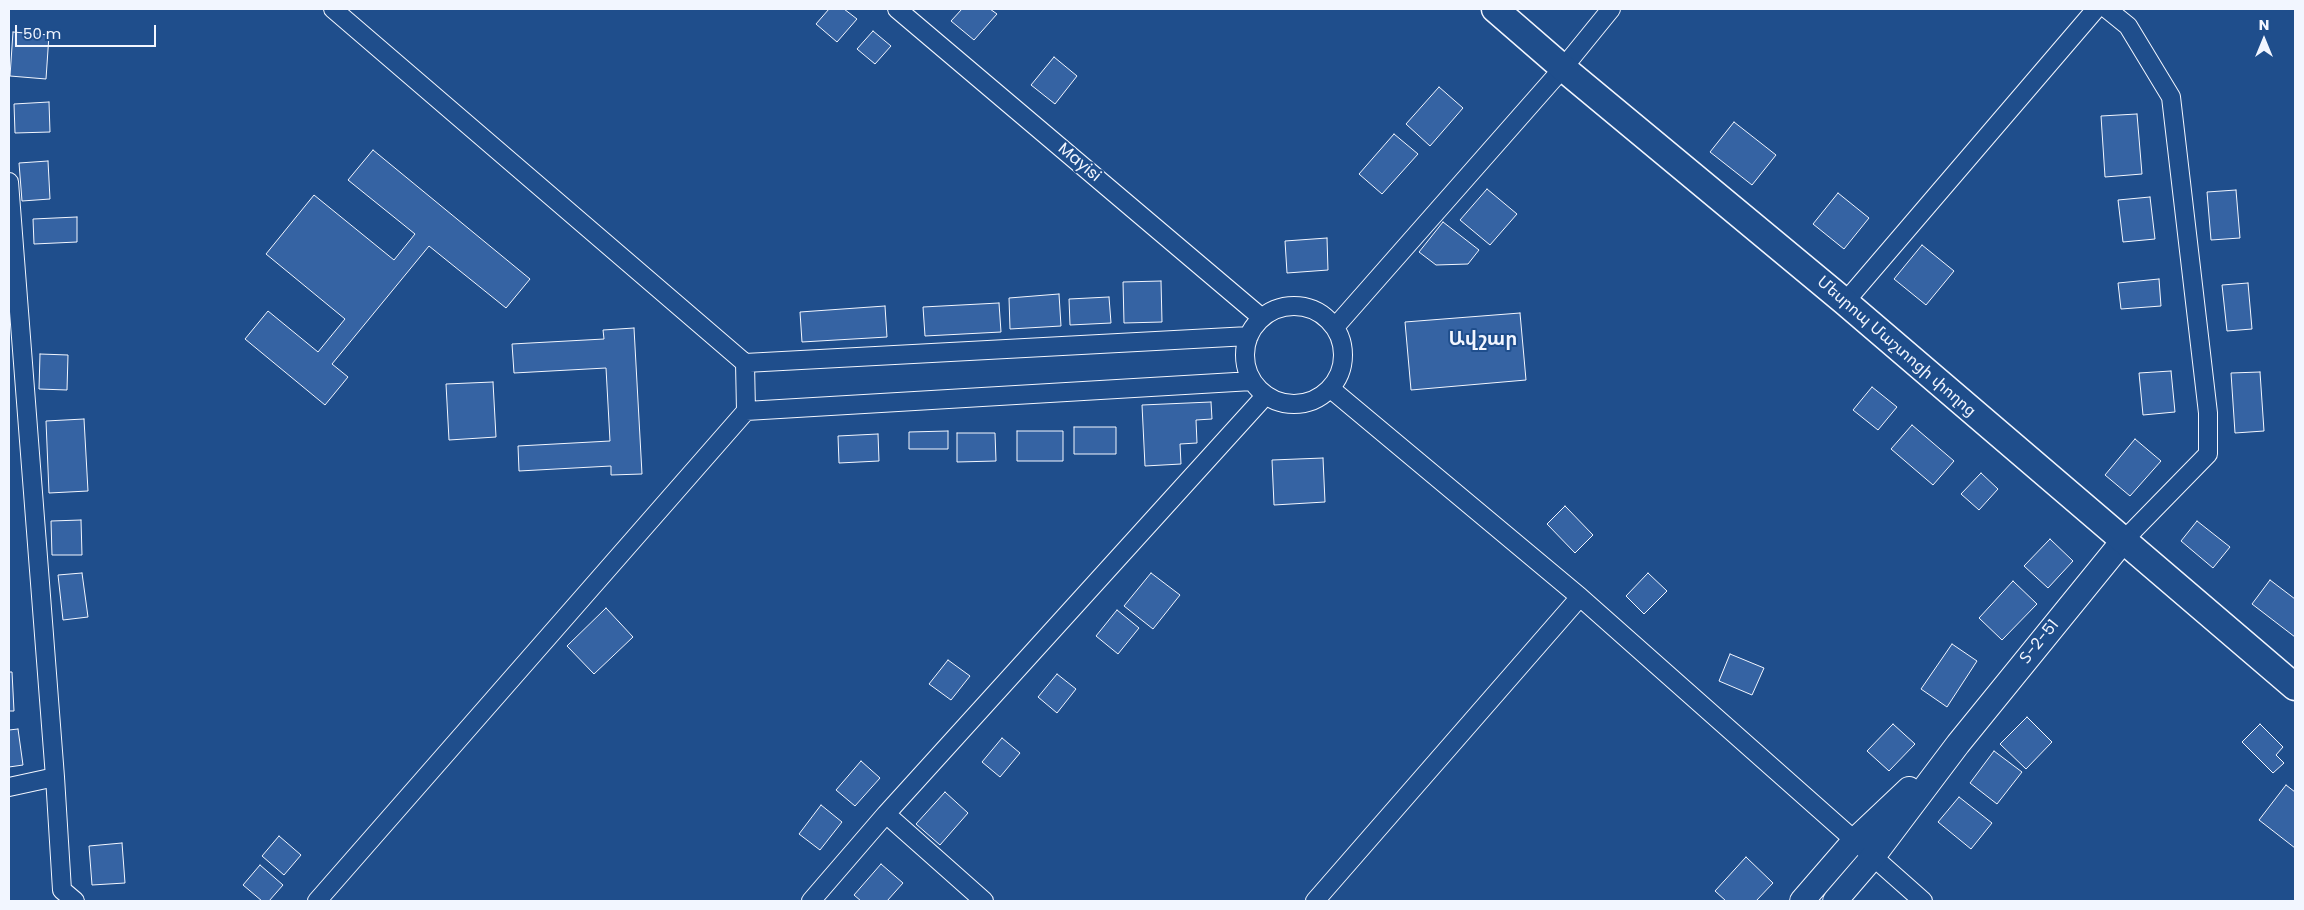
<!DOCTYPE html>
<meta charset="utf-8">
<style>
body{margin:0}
#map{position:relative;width:2304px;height:910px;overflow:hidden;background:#1f4e8c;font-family:Poppins,sans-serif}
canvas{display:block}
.frame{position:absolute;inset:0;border:10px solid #f2f6ff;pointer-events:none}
.north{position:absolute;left:2239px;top:15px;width:50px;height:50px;-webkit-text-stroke:4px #1f4e8c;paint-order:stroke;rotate:0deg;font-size:14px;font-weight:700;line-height:20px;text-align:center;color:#f2f6ff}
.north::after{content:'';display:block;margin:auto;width:18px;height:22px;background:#f2f6ff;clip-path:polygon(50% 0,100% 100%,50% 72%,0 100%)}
.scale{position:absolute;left:15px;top:25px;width:141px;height:22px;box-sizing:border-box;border:2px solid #f2f6ff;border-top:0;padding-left:6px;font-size:15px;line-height:18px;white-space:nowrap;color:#f2f6ff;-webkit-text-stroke:4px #1f4e8c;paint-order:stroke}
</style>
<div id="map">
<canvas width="2304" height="910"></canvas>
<div class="frame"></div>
<div class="north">N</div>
<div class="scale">50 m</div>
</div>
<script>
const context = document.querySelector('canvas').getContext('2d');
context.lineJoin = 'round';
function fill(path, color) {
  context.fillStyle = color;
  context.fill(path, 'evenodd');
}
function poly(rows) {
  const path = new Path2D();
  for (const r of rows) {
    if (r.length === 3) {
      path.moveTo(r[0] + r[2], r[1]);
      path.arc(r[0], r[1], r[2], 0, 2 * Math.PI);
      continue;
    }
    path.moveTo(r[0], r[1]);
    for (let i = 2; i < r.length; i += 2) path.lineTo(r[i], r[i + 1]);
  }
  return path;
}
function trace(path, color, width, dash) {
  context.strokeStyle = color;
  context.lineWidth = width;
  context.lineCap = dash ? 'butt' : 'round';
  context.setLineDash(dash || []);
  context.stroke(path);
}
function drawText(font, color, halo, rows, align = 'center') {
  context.font = font + ' Poppins,"Noto Sans Armenian",sans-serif';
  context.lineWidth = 4;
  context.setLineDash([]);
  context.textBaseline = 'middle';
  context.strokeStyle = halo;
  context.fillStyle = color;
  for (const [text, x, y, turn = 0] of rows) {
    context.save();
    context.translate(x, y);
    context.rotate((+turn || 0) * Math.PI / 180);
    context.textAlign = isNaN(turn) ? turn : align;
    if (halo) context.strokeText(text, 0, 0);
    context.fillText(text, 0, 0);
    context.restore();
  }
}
const building = poly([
 [829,9,844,9,857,19,837,42,816,24,829,9],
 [962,9,990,9,997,14,974,40,951,21,962,9],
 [873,31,891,46,875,64,857,49,873,31],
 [13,32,49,35,46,79,10,76,13,32],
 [1054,57,1077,76,1055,104,1031,85,1054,57],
 [1439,87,1463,108,1430,146,1406,124,1439,87],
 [49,102,50,132,15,133,14,104,49,102],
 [2137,114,2142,174,2105,177,2101,116,2137,114],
 [1734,122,1776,155,1752,185,1710,152,1734,122],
 [1394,134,1418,154,1382,194,1359,174,1394,134],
 [373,150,530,279,506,308,429,246,332,364,348,377,325,405,245,339,268,311,318,352,345,319,266,254,314,195,394,260,415,234,348,180,373,150],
 [48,161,50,199,22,201,19,163,48,161],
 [1487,189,1517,214,1490,245,1460,220,1487,189],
 [2236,190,2240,238,2211,240,2207,192,2236,190],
 [1838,193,1869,218,1844,249,1813,224,1838,193],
 [2150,197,2155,239,2123,242,2118,200,2150,197],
 [77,217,77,242,34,244,33,219,77,217],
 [1443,222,1479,250,1468,264,1436,265,1419,252,1443,222],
 [1327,238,1328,270,1287,273,1285,241,1327,238],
 [1922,245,1954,271,1926,305,1894,279,1922,245],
 [2159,279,2161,306,2121,309,2118,283,2159,279],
 [1161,281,1162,322,1124,323,1123,282,1161,281],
 [2248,283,2252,329,2227,331,2222,285,2248,283],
 [1059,294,1061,326,1010,329,1009,298,1059,294],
 [1109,297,1111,323,1070,325,1069,299,1109,297],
 [999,303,1001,332,925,336,923,307,999,303],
 [885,306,887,337,802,342,800,312,885,306],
 [1520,313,1526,380,1411,390,1405,322,1520,313],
 [634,328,642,474,611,475,611,466,519,471,518,446,610,441,606,368,514,373,512,344,604,339,603,330,634,328],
 [40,354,68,355,67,390,39,389,40,354],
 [2171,371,2175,412,2143,415,2139,373,2171,371],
 [2260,372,2264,431,2235,433,2231,373,2260,372],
 [493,382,496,437,449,440,446,384,493,382],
 [1872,387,1897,407,1878,430,1853,410,1872,387],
 [1211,402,1212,419,1196,420,1197,443,1180,444,1181,464,1145,466,1142,405,1211,402],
 [84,419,88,491,49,493,46,421,84,419],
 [1912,425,1954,461,1933,485,1891,449,1912,425],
 [1074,427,1116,427,1116,454,1074,454,1074,427],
 [948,431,948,449,909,449,909,432,948,431],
 [1017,431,1063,431,1063,461,1017,461,1017,431],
 [957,433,995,433,996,461,957,462,957,433],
 [878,434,879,461,839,463,838,436,878,434],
 [2135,439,2161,461,2130,496,2105,475,2135,439],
 [1323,458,1325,502,1274,505,1272,460,1323,458],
 [1981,473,1998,489,1979,510,1961,494,1981,473],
 [1565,506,1593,535,1575,553,1547,524,1565,506],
 [81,520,82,555,52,555,51,521,81,520],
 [2197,521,2230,547,2213,568,2181,541,2197,521],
 [2050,539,2073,561,2048,588,2024,566,2050,539],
 [82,573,88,617,63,620,58,575,82,573],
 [1151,573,1180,595,1153,629,1124,606,1151,573],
 [1648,573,1667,591,1644,614,1626,596,1648,573],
 [2270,580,2295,599,2295,637,2252,604,2270,580],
 [2013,581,2037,604,2002,640,1979,618,2013,581],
 [606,608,633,637,594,674,567,646,606,608],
 [1117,610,1139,628,1118,654,1096,636,1117,610],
 [1952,644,1977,661,1947,707,1921,689,1952,644],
 [1730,654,1764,668,1752,695,1719,681,1730,654],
 [948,660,970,676,951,700,929,684,948,660],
 [9,672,12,672,14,711,9,711,9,672],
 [1057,674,1076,689,1057,713,1038,697,1057,674],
 [2027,717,2052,742,2026,769,2000,744,2027,717],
 [1893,724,1915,744,1889,771,1867,751,1893,724],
 [2260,724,2283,747,2276,755,2284,763,2273,773,2242,742,2260,724],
 [18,729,23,765,9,767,9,730,18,729],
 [1002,738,1020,753,1000,777,982,762,1002,738],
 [1994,751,2022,772,1997,804,1970,783,1994,751],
 [861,761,880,778,855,806,836,790,861,761],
 [2286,785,2295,792,2295,848,2259,820,2286,785],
 [945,792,968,813,940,845,916,824,945,792],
 [1959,797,1992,823,1971,849,1938,822,1959,797],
 [821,805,842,822,820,850,799,834,821,805],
 [279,836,301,855,284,875,262,856,279,836],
 [122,843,125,883,92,885,89,846,122,843],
 [1746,857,1773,883,1756,901,1726,901,1715,891,1746,857],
 [881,864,903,883,887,901,861,901,854,895,881,864],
 [260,865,283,885,269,901,262,901,243,885,260,865]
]);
fill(building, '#3563a3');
trace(building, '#f2f6ff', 1);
const street = poly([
 [897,9,1262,318],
 [2107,9,2128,26,2171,97,2208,413,2208,454,2123,541],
 [9,182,55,777,62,890,75,901],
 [1845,302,2096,9],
 [1294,355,49],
 [1335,327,1563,68,1611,9],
 [745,363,1249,336],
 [1331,389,1580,597,1923,901],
 [746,411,1252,381],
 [9,787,55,777],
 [886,814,984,901],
 [317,901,746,411,745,363,333,9],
 [811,901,886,814,1266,395],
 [1315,901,1580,597]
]);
const secondary = poly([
 [1802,901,1854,841,1909,789],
 [1835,901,1872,858,1958,744,2123,541]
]);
const primary = poly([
 [1495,9,1563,68,1845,302,2295,687]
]);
trace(street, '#f2f6ff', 20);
trace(secondary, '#f2f6ff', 26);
trace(primary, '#f2f6ff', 29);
trace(street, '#1f4e8c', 18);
trace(secondary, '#1f4e8c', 24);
trace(primary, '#1f4e8c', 26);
drawText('16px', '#f2f6ff', '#1f4e8c', [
 ["Mayisi",1079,163,40],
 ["Մեսրոպ Մաշտոցի փողոց",1896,347,41],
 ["Տ-2-51",2040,642,-51]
]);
drawText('bold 19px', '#f2f6ff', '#1f4e8c', [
 ["Ավշար",1483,340]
]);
</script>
